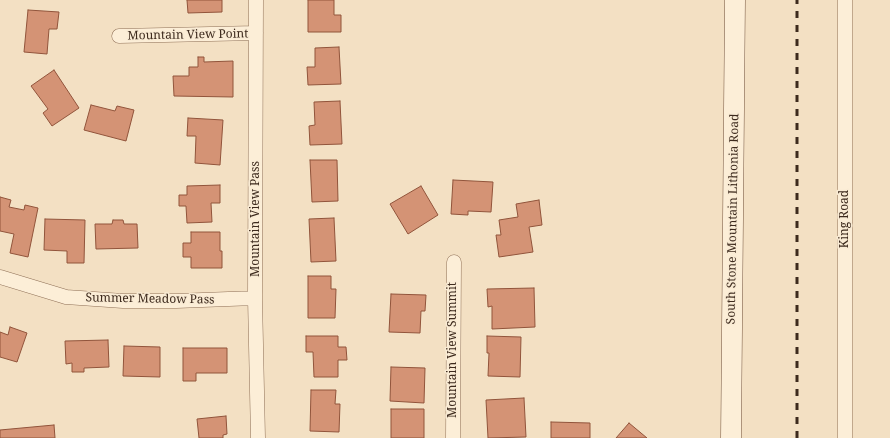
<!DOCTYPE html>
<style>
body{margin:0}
canvas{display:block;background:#f3e0c3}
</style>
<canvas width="890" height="438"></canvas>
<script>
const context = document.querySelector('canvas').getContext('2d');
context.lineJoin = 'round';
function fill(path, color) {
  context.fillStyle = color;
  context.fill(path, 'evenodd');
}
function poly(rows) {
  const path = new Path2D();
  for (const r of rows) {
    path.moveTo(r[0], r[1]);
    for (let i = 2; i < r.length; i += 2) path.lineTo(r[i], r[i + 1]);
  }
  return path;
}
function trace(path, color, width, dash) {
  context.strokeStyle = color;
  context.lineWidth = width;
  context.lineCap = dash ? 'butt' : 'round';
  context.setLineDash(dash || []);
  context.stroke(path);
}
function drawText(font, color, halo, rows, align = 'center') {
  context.font = font + ' "Noto Serif",serif';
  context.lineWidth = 3;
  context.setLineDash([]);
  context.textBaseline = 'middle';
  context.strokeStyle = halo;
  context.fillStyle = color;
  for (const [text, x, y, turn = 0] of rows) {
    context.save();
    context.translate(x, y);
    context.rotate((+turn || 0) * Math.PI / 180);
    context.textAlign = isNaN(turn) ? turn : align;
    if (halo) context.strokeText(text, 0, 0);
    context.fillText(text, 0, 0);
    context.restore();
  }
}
const building = poly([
 [187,0,222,0,222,12,188,13,187,0],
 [308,0,334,0,334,15,341,15,341,32,308,32,308,0],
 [28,10,59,12,57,29,49,29,47,54,24,52,28,10],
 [339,47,341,84,308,85,307,67,315,67,315,48,339,47],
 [198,57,204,57,204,62,233,61,233,97,174,96,173,76,189,76,189,67,198,67,198,57],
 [54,70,79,108,52,126,43,113,48,109,31,86,54,70],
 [340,101,342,144,310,145,309,126,315,125,314,102,340,101],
 [91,105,115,111,117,106,134,110,126,141,84,130,91,105],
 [188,118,223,120,220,165,195,163,196,136,187,136,188,118],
 [310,160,337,160,338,201,312,202,310,160],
 [453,180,493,182,491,212,468,211,468,215,451,214,453,180],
 [220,185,220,203,211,203,212,222,187,223,186,206,179,206,179,195,187,195,187,186,220,185],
 [421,186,438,215,408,234,390,204,421,186],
 [0,197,11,200,9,207,24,210,25,205,38,208,28,257,10,253,14,234,0,231,0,197],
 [539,200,542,225,529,227,533,252,499,257,496,235,501,235,499,220,518,217,516,204,539,200],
 [334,218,336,261,311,262,309,219,334,218],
 [45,219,85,220,84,263,67,263,67,251,44,250,45,219],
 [113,220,123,220,124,224,137,224,138,248,96,249,95,224,112,224,113,220],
 [191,232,220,232,220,251,222,251,222,268,191,268,191,257,183,257,183,243,191,243,191,232],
 [308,276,331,276,331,289,336,289,335,318,308,318,308,276],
 [534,288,535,327,492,329,492,306,488,307,487,289,534,288],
 [391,294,426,295,425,311,421,311,420,333,389,332,391,294],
 [10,327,27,333,17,362,0,357,0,332,8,335,10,327],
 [306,336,338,336,338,347,346,347,347,360,338,360,338,377,314,377,313,352,306,352,306,336],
 [487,336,521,337,520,377,488,376,489,353,487,353,487,336],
 [108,340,109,367,84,368,84,372,72,372,72,363,66,364,65,341,108,340],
 [124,346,160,347,160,377,123,376,124,346],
 [183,348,227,348,227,373,196,373,196,381,183,381,183,348],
 [391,367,425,368,424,403,390,401,391,367],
 [311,390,336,390,335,404,340,404,339,432,310,431,311,390],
 [524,398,526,437,488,438,486,400,524,398],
 [391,409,424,409,424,438,391,438,391,409],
 [226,416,227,434,223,435,223,438,199,438,197,419,226,416],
 [551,422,590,423,590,438,551,438,551,422],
 [629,423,647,438,616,438,629,423],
 [54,425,55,438,0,438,0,430,54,425]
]);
fill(building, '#d49375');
trace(building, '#91543b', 1);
const minor = poly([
 [256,0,255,298,258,438],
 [119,36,256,33],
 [0,277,66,297,123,301,176,301,255,298],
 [453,438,454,262],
 [845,438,845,0]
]);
const secondary = poly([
 [731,438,735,0]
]);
trace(minor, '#8f7057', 15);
trace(secondary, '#71513b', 21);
trace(minor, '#fceed7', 14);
trace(secondary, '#fceed7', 20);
trace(poly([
 [797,438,797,0]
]), '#3d2a1d', 3, [7, 7]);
drawText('12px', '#3d2a1d', '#f9ebd4', [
 ["Mountain View Point",188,35,-1],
 ["Mountain View Pass",256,219,-90],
 ["South Stone Mountain Lithonia Road",733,219,-89],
 ["King Road",845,219,-90],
 ["Summer Meadow Pass",150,299,1],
 ["Mountain View Summit",453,350,-90]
]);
</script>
